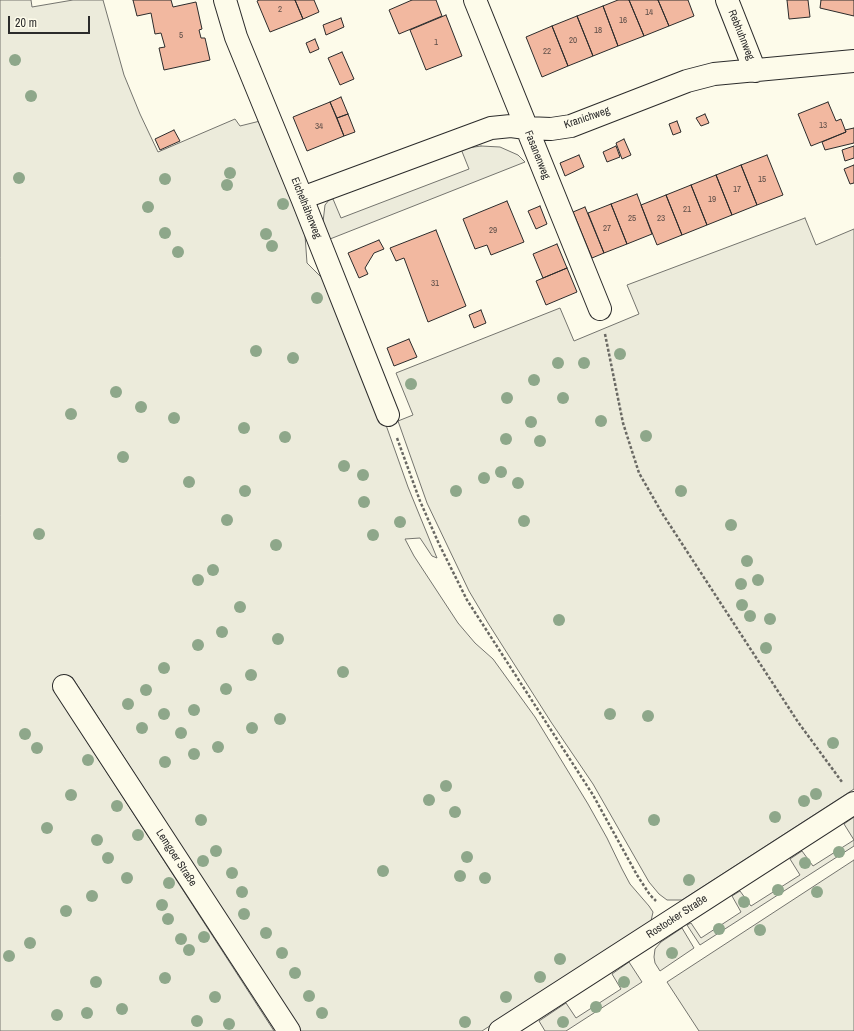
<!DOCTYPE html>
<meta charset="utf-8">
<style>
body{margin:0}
#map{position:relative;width:854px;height:1031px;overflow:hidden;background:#fdfbea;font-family:"Archivo Narrow",sans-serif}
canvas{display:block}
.scale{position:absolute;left:8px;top:16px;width:82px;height:18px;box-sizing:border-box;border:2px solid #2b2b2b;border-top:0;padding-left:5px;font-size:12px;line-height:14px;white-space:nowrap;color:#2b2b2b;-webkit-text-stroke:3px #fdfbea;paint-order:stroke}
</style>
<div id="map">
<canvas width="854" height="1031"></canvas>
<div class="scale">20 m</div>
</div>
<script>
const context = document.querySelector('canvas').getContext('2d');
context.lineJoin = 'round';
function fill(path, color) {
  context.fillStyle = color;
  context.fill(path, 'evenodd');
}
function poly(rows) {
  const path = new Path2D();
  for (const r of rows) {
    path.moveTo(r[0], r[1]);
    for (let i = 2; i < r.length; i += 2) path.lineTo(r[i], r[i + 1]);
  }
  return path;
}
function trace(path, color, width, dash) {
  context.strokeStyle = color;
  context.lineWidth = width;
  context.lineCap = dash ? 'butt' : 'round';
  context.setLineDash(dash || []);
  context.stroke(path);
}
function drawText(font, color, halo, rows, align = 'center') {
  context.font = font + ' "Archivo Narrow",sans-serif';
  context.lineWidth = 3;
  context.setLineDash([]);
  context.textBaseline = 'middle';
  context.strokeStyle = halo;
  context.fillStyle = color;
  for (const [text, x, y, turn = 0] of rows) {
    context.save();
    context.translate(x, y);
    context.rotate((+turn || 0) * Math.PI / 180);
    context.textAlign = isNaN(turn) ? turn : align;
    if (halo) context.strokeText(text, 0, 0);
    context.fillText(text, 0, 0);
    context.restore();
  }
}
const green = poly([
 [0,0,31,0,32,7,73,0,103,0,124,75,140,114,158,152,235,119,240,126,260,121,295,204,305,235,307,263,331,287,386,425,408,487,437,558,432,556,420,538,405,539,414,556,458,623,475,643,493,659,535,717,588,804,607,838,622,869,630,884,649,906,653,912,651,921,482,1031,301,1031,72,677,53,689,274,1031,0,1031,0,0],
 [481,146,500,147,518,155,525,162,330,239,323,222,325,205,329,200,333,199,341,218,469,169,461,149,481,146],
 [805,218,816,245,854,229,854,789,682,900,667,900,659,894,649,882,593,784,551,722,488,623,469,591,427,503,398,421,413,415,396,373,560,308,574,341,639,314,627,285,805,218],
 [854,817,854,846,700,945,687,925,691,923,701,938,741,912,732,896,740,891,751,906,800,875,790,859,802,851,813,866,854,840,844,824,854,817],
 [854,860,854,1031,699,1031,667,982,854,860],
 [682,928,694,948,660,971,655,963,654,957,655,949,661,942,682,928],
 [629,962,642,982,566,1031,545,1031,539,1021,566,1003,576,1018,621,989,612,974,629,962]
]);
fill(green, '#ecebdb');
trace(green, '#74746e', 1);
const building = poly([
 [133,0,171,0,173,7,196,2,202,29,199,30,201,38,205,38,210,60,164,70,159,48,165,47,161,33,155,34,151,13,137,16,133,0],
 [259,0,295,0,303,19,270,32,257,1,259,0],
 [295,0,314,0,319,12,303,19,295,0],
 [412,0,436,0,442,16,399,34,389,10,412,0],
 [618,0,629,0,644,36,618,46,603,6,618,0],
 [629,0,658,0,669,26,644,36,629,0],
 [658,0,688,0,694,16,669,26,658,0],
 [787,0,808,0,810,17,789,19,787,0],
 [821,0,854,0,854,16,820,8,821,0],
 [603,6,618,46,593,56,577,16,603,6],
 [446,15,462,56,426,70,410,30,446,15],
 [577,16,593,56,568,66,552,26,577,16],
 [341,18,344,27,326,35,323,25,341,18],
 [552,26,568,66,542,77,526,37,552,26],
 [315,39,319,49,310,53,306,43,315,39],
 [342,52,354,79,340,85,328,58,342,52],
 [341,97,348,114,337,118,330,102,341,97],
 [330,102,344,136,307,151,293,117,330,102],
 [828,102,836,121,841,119,846,132,811,146,798,114,828,102],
 [348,114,355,132,344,136,337,118,348,114],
 [705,114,709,123,701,126,696,118,705,114],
 [677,121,681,132,673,135,669,124,677,121],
 [854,128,854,143,825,150,822,142,846,132,845,130,854,128],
 [174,130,180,141,160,150,155,139,174,130],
 [624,139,631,155,622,159,616,143,624,139],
 [616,146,620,157,607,162,603,152,616,146],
 [854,146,854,158,845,161,842,150,854,146],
 [579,155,584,167,565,176,560,163,579,155],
 [767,155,783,195,757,205,741,165,767,155],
 [741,165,757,205,732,215,716,175,741,165],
 [854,165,854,183,850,184,844,169,854,165],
 [716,175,732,215,707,225,691,185,716,175],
 [691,185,707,225,682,235,666,195,691,185],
 [637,194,652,234,627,244,611,204,637,194],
 [666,195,682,235,657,245,641,205,666,195],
 [507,201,524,242,491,255,487,245,475,249,463,219,507,201],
 [611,204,627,244,604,253,588,213,611,204],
 [540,206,547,224,536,229,528,211,540,206],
 [585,207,604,253,592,258,573,212,585,207],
 [436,230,466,306,428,322,404,258,396,261,390,248,436,230],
 [379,240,384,249,374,253,365,268,368,274,359,278,348,253,379,240],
 [557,244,567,268,543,278,533,254,557,244],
 [567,268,577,292,546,305,536,281,567,268],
 [481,310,486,323,474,328,469,315,481,310],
 [409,339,417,357,394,366,387,348,409,339]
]);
fill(building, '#f2b8a0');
trace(building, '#2b2b2b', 1);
const minor = poly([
 [225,0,236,37,302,198,388,415],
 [475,0,600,309],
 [727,0,755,71],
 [302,198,491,128,511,126,526,128,551,129,571,126,687,81,714,74,854,61],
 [64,686,289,1031],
 [500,1031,854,803]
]);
trace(minor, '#2b2b2b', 24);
trace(poly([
 [605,334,623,423,639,473,662,513,798,722,842,782],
 [397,438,420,501,439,544,467,600,593,795,637,875,650,895,656,901]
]), '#6a6964', 2.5, [3, 2]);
trace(minor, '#fdfbea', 22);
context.fillStyle = '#8ea78a';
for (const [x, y] of [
 [15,60],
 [31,96],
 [230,173],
 [19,178],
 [165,179],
 [227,185],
 [283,204],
 [148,207],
 [165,233],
 [266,234],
 [272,246],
 [178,252],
 [317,298],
 [256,351],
 [620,354],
 [293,358],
 [558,363],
 [584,363],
 [534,380],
 [411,384],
 [116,392],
 [507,398],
 [563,398],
 [141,407],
 [71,414],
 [174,418],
 [601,421],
 [531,422],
 [244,428],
 [646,436],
 [285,437],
 [506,439],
 [540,441],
 [123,457],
 [344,466],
 [501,472],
 [363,475],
 [484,478],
 [189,482],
 [518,483],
 [245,491],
 [456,491],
 [681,491],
 [364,502],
 [227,520],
 [524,521],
 [400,522],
 [731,525],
 [39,534],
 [373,535],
 [276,545],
 [747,561],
 [213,570],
 [198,580],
 [758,580],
 [741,584],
 [742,605],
 [240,607],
 [750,616],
 [770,619],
 [559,620],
 [222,632],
 [278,639],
 [198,645],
 [766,648],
 [164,668],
 [343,672],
 [251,675],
 [226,689],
 [146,690],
 [128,704],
 [194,710],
 [164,714],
 [610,714],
 [648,716],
 [280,719],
 [142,728],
 [252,728],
 [181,733],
 [25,734],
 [833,743],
 [218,747],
 [37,748],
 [194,754],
 [88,760],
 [165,762],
 [446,786],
 [816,794],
 [71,795],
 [429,800],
 [804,801],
 [117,806],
 [455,812],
 [775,817],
 [201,820],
 [654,820],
 [47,828],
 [138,835],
 [97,840],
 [216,851],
 [839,852],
 [467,857],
 [108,858],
 [203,861],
 [805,863],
 [383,871],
 [232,873],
 [460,876],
 [127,878],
 [485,878],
 [689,880],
 [169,883],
 [778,890],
 [242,892],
 [817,892],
 [92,896],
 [744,902],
 [162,905],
 [66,911],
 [244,914],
 [168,919],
 [719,929],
 [760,930],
 [266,933],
 [204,937],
 [181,939],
 [30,943],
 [189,950],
 [282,953],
 [672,953],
 [9,956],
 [560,959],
 [295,973],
 [540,977],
 [165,978],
 [96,982],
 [624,982],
 [309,996],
 [215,997],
 [506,997],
 [596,1007],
 [122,1009],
 [87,1013],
 [322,1013],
 [57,1015],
 [197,1021],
 [465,1022],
 [563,1022],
 [229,1024]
]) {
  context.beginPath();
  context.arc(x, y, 6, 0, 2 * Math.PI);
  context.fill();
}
drawText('9px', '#5d4e48', null, [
 ["2",280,10],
 ["14",649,13],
 ["16",623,21],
 ["18",598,31],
 ["5",181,36],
 ["20",573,41],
 ["1",436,43],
 ["22",547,52],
 ["13",823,126],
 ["34",319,127],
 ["15",762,180],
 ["17",737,190],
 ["19",712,200],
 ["21",687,210],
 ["25",632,219],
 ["23",661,219],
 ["27",607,229],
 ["29",493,231],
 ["31",435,284]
]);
drawText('11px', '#2b2b2b', '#fdfbea', [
 ["Rebhuhnweg",741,35,68],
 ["Kranichweg",587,118,-19],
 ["Fasanenweg",537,155,68],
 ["Eichelhäherweg",306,208,68],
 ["Lemgoer Straße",176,858,57],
 ["Rostocker Straße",677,917,-33]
]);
</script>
